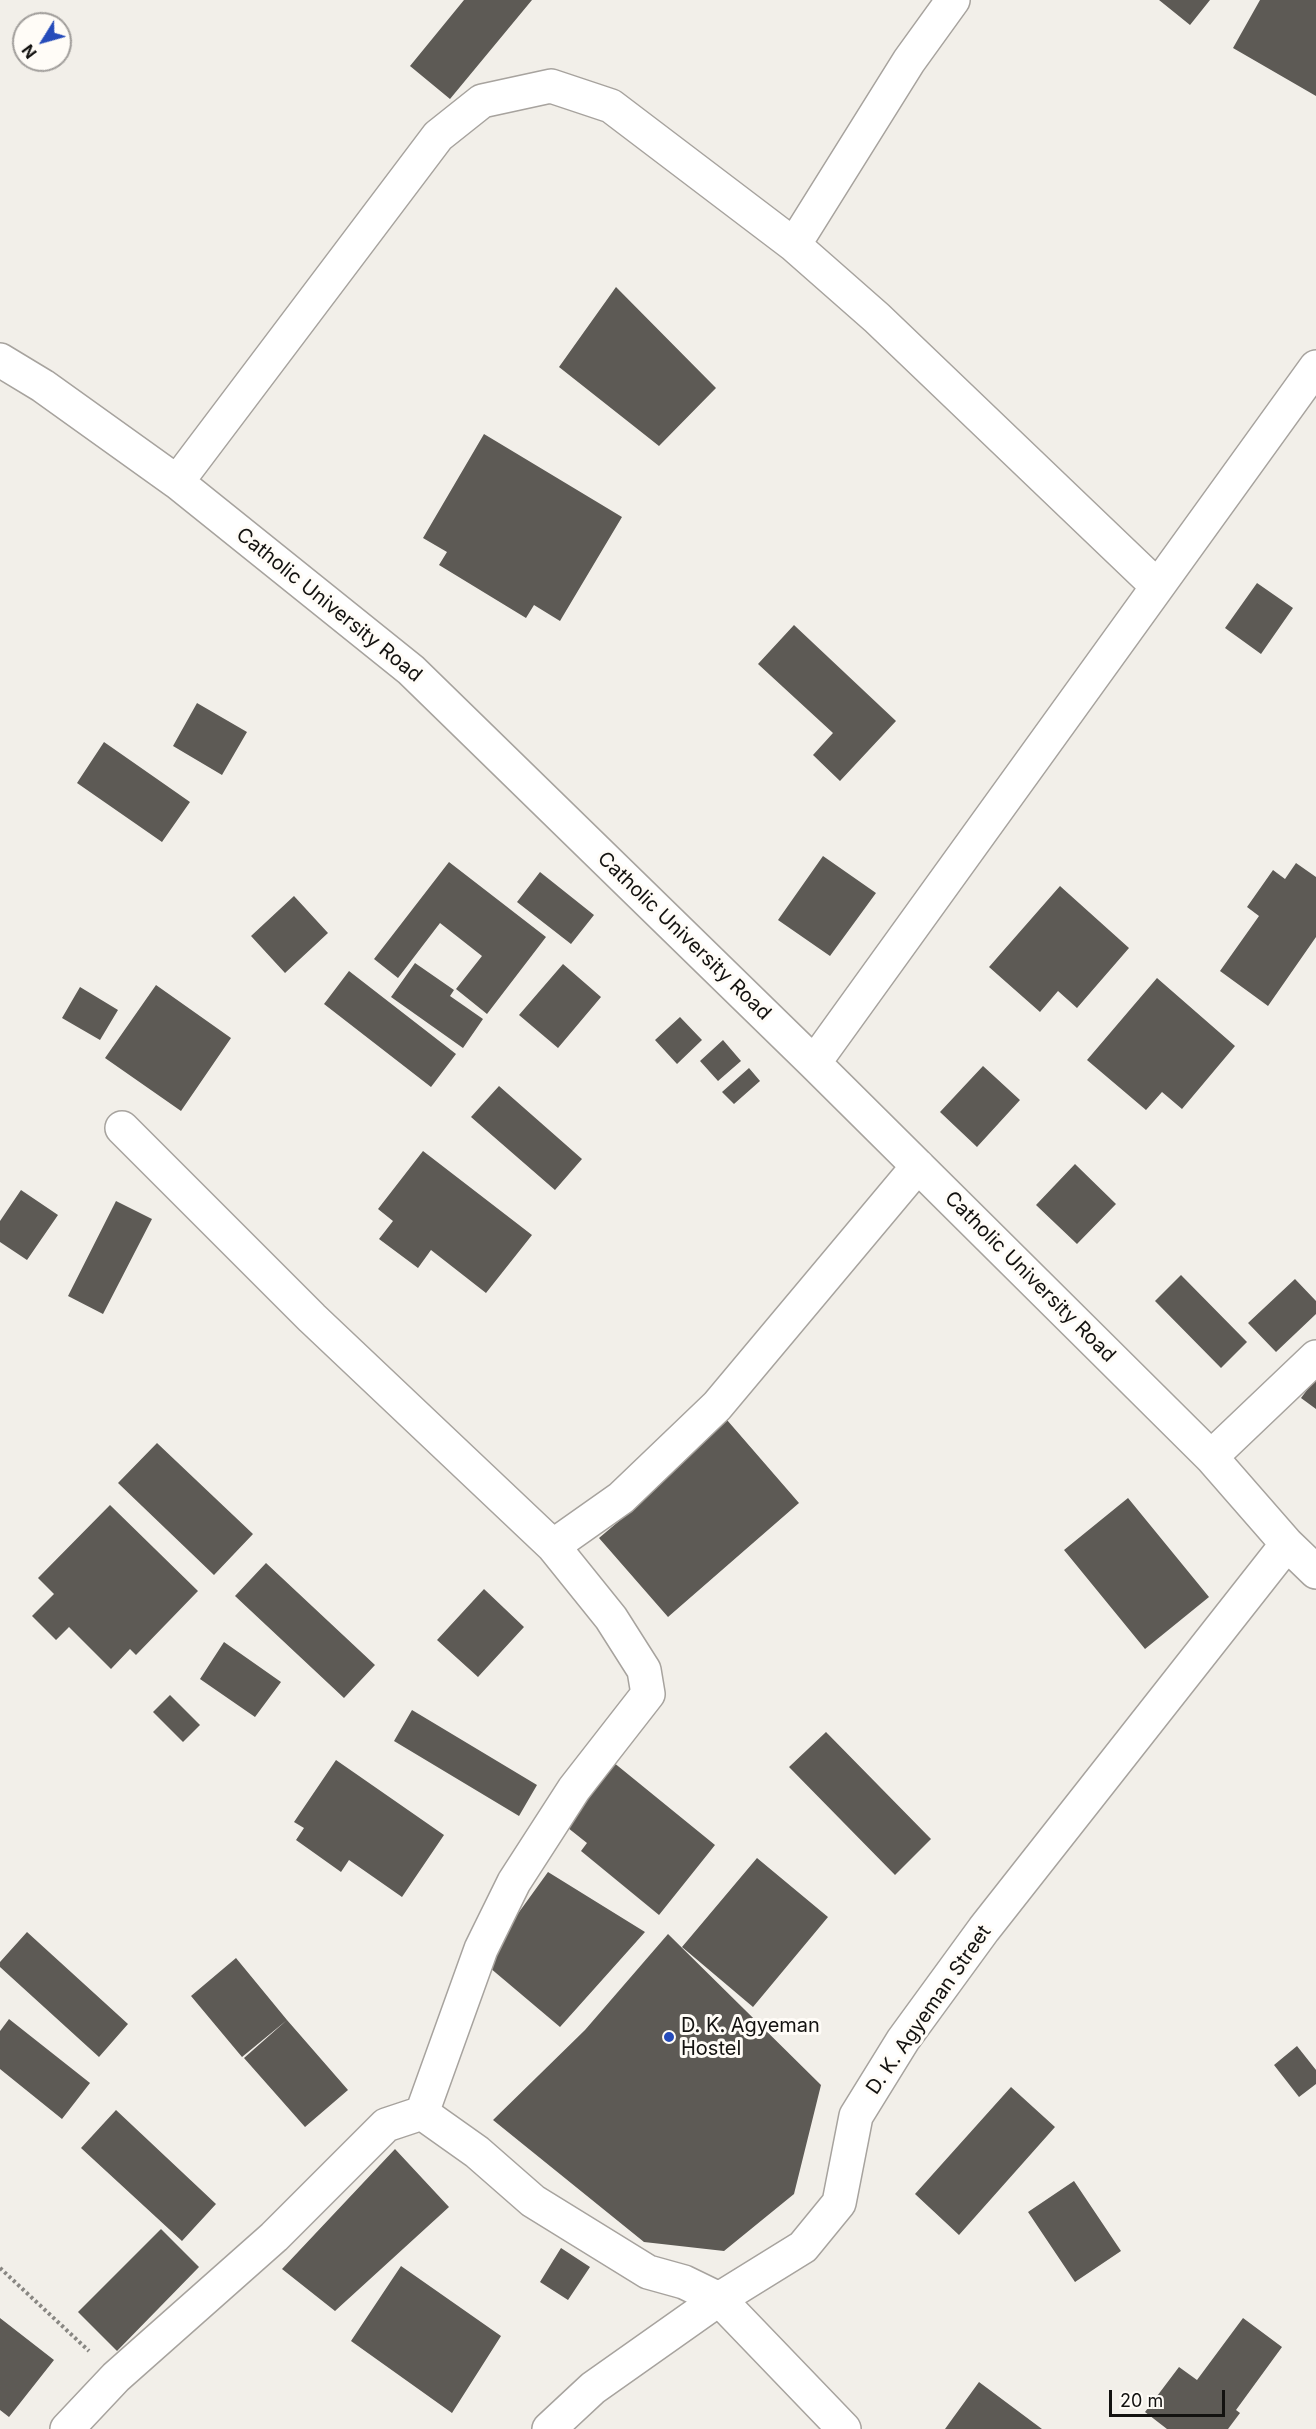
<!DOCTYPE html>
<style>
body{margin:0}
#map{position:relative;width:1316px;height:2429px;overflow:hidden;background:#f2efe9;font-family:Inter,sans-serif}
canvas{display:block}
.north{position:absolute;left:12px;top:12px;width:60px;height:60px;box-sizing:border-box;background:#fffcf7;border:2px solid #a19e9b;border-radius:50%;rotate:233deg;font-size:16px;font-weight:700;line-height:24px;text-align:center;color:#131210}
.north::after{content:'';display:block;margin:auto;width:21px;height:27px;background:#254bba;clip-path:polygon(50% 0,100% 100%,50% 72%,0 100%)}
.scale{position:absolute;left:1109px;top:2390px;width:116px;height:27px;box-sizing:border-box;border:3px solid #131210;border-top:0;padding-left:8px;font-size:18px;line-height:21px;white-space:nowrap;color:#131210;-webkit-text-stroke:4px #fffcf7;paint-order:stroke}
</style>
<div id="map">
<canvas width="1316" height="2429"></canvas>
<div class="north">N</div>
<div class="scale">20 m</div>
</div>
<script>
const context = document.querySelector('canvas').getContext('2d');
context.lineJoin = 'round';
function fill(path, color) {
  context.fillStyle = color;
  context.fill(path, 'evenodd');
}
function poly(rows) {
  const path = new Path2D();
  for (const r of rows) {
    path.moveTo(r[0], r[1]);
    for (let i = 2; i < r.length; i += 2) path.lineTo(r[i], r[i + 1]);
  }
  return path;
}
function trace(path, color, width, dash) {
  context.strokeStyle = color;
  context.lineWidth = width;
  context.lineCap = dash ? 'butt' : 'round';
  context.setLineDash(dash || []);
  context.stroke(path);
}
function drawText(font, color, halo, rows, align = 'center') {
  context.font = font + ' Inter,sans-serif';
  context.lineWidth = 6;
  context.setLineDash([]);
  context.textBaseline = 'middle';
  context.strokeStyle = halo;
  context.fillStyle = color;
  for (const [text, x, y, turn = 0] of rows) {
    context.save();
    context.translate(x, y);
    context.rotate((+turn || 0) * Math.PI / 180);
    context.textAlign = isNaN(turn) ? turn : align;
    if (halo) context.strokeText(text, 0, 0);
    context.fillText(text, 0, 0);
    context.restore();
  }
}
fill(poly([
 [464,0,532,0,450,99,410,66],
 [1159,0,1210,0,1190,25],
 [1260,0,1316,0,1316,96,1233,48],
 [616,287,716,388,659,446,559,367],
 [484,434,622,517,560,621,534,605,526,618,439,565,447,552,423,538],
 [1257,583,1293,608,1261,654,1225,628],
 [794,625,896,721,840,781,813,755,833,733,758,664],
 [197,703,247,732,222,775,173,746],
 [104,742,190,802,162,842,77,783],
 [823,856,876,893,830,956,778,920],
 [449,862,546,937,487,1014,456,989,482,956,440,923,398,978,374,959],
 [1296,863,1316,877,1316,937,1268,1006,1220,971,1259,916,1247,907,1273,870,1285,879],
 [540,872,594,915,571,944,517,902],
 [1060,886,1129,948,1077,1008,1058,991,1040,1012,989,967],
 [294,896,328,933,285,973,251,936],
 [415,963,454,990,450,996,483,1019,463,1048,391,997],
 [563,964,601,997,558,1048,519,1015],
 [349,971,456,1054,431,1087,324,1004],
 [1157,978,1235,1046,1182,1109,1162,1092,1146,1110,1087,1060],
 [156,985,231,1038,181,1111,105,1058],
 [80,987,118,1010,100,1040,62,1018],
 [680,1017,702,1040,677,1064,655,1040],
 [723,1040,741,1061,718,1081,700,1061],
 [983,1066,1020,1100,977,1147,940,1112],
 [749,1068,760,1081,734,1104,722,1092],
 [499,1086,582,1159,555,1190,471,1117],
 [423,1151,532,1235,486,1293,431,1250,418,1268,379,1239,393,1221,378,1209],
 [1075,1164,1116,1204,1077,1244,1036,1205],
 [21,1190,58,1215,27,1260,0,1242,0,1221],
 [116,1201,152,1219,103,1314,68,1296],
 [1181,1275,1247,1342,1221,1368,1155,1301],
 [1295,1279,1316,1301,1316,1314,1276,1352,1248,1323],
 [1316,1378,1316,1409,1301,1398],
 [727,1420,799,1503,668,1617,599,1538,625,1516,616,1505,670,1471],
 [157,1443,253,1534,214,1575,118,1483],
 [1128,1498,1209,1597,1145,1649,1064,1550],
 [110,1505,198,1591,136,1655,130,1649,111,1669,69,1627,56,1640,32,1616,54,1594,38,1578],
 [266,1563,375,1665,344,1698,235,1596],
 [484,1589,524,1627,478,1677,437,1640],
 [224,1642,281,1682,255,1717,200,1679],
 [170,1695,200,1725,183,1742,153,1712],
 [412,1710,537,1785,519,1816,394,1741],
 [826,1732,931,1839,895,1875,789,1767],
 [336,1760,444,1835,402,1897,349,1860,341,1872,296,1840,304,1828,294,1822],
 [613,1762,715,1845,659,1915,581,1851,587,1843,563,1824],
 [757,1858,828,1917,753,2007,682,1947],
 [548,1872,645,1932,560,2027,483,1962],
 [27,1932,128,2024,99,2057,0,1967,0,1962],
 [668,1934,821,2085,794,2194,724,2251,644,2242,493,2120,585,2030],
 [236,1958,287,2020,242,2057,191,1996],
 [9,2019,90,2083,62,2119,0,2069,0,2031],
 [287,2020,348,2090,305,2127,244,2058],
 [1297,2046,1316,2070,1316,2084,1299,2097,1274,2065],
 [1011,2087,1055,2127,959,2235,915,2194],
 [116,2110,216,2204,182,2241,81,2148],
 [395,2149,449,2207,335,2311,282,2269],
 [1074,2181,1121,2251,1075,2282,1028,2212],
 [161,2229,199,2267,117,2351,78,2312],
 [561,2248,590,2267,568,2300,540,2282],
 [401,2266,501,2336,452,2413,351,2341],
 [0,2318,54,2360,9,2417,0,2410],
 [1243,2318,1282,2347,1236,2410,1240,2413,1228,2429,1167,2429,1145,2412,1179,2367,1197,2380],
 [979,2382,1042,2429,945,2429]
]), '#5d5a55');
const street = poly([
 [794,245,909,61,953,0],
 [0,360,43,386,177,482,411,670,814,1063,1211,1457,1287,1544,1316,1572],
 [177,482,438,136,482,101,551,86,611,106,794,245,877,318,1156,585],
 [814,1063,1316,367],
 [122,1128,312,1318,553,1546,611,1618,644,1670,648,1694,574,1789,514,1882,481,1949,422,2113],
 [1211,1457,1316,1357],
 [553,1546,621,1498,717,1406,918,1166],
 [422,2113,477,2152,533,2201,648,2272,684,2282,719,2299,844,2429],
 [67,2429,116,2377,274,2237,386,2125,422,2113],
 [549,2429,593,2388,719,2299,803,2247,839,2203,856,2116,903,2040,984,1929,1287,1544]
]);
trace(street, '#a7a39e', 36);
trace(poly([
 [0,2268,89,2351]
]), '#888682', 4, [3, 3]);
trace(street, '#fff', 33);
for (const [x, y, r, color] of [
 [669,2037,6,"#254bba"]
]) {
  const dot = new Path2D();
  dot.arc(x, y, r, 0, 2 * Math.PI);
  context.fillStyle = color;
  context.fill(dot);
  trace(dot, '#fffcf7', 2);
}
drawText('20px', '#131210', '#fffcf7', [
 ["Catholic University Road",329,605,39],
 ["Catholic University Road",684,936,44],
 ["Catholic University Road",1030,1277,45],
 ["D. K. Agyeman Street",929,2010,-55]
]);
drawText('20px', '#131210', '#fffcf7', [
 ["D. K. Agyeman",681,2026],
 ["Hostel",681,2049]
], 'left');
</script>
